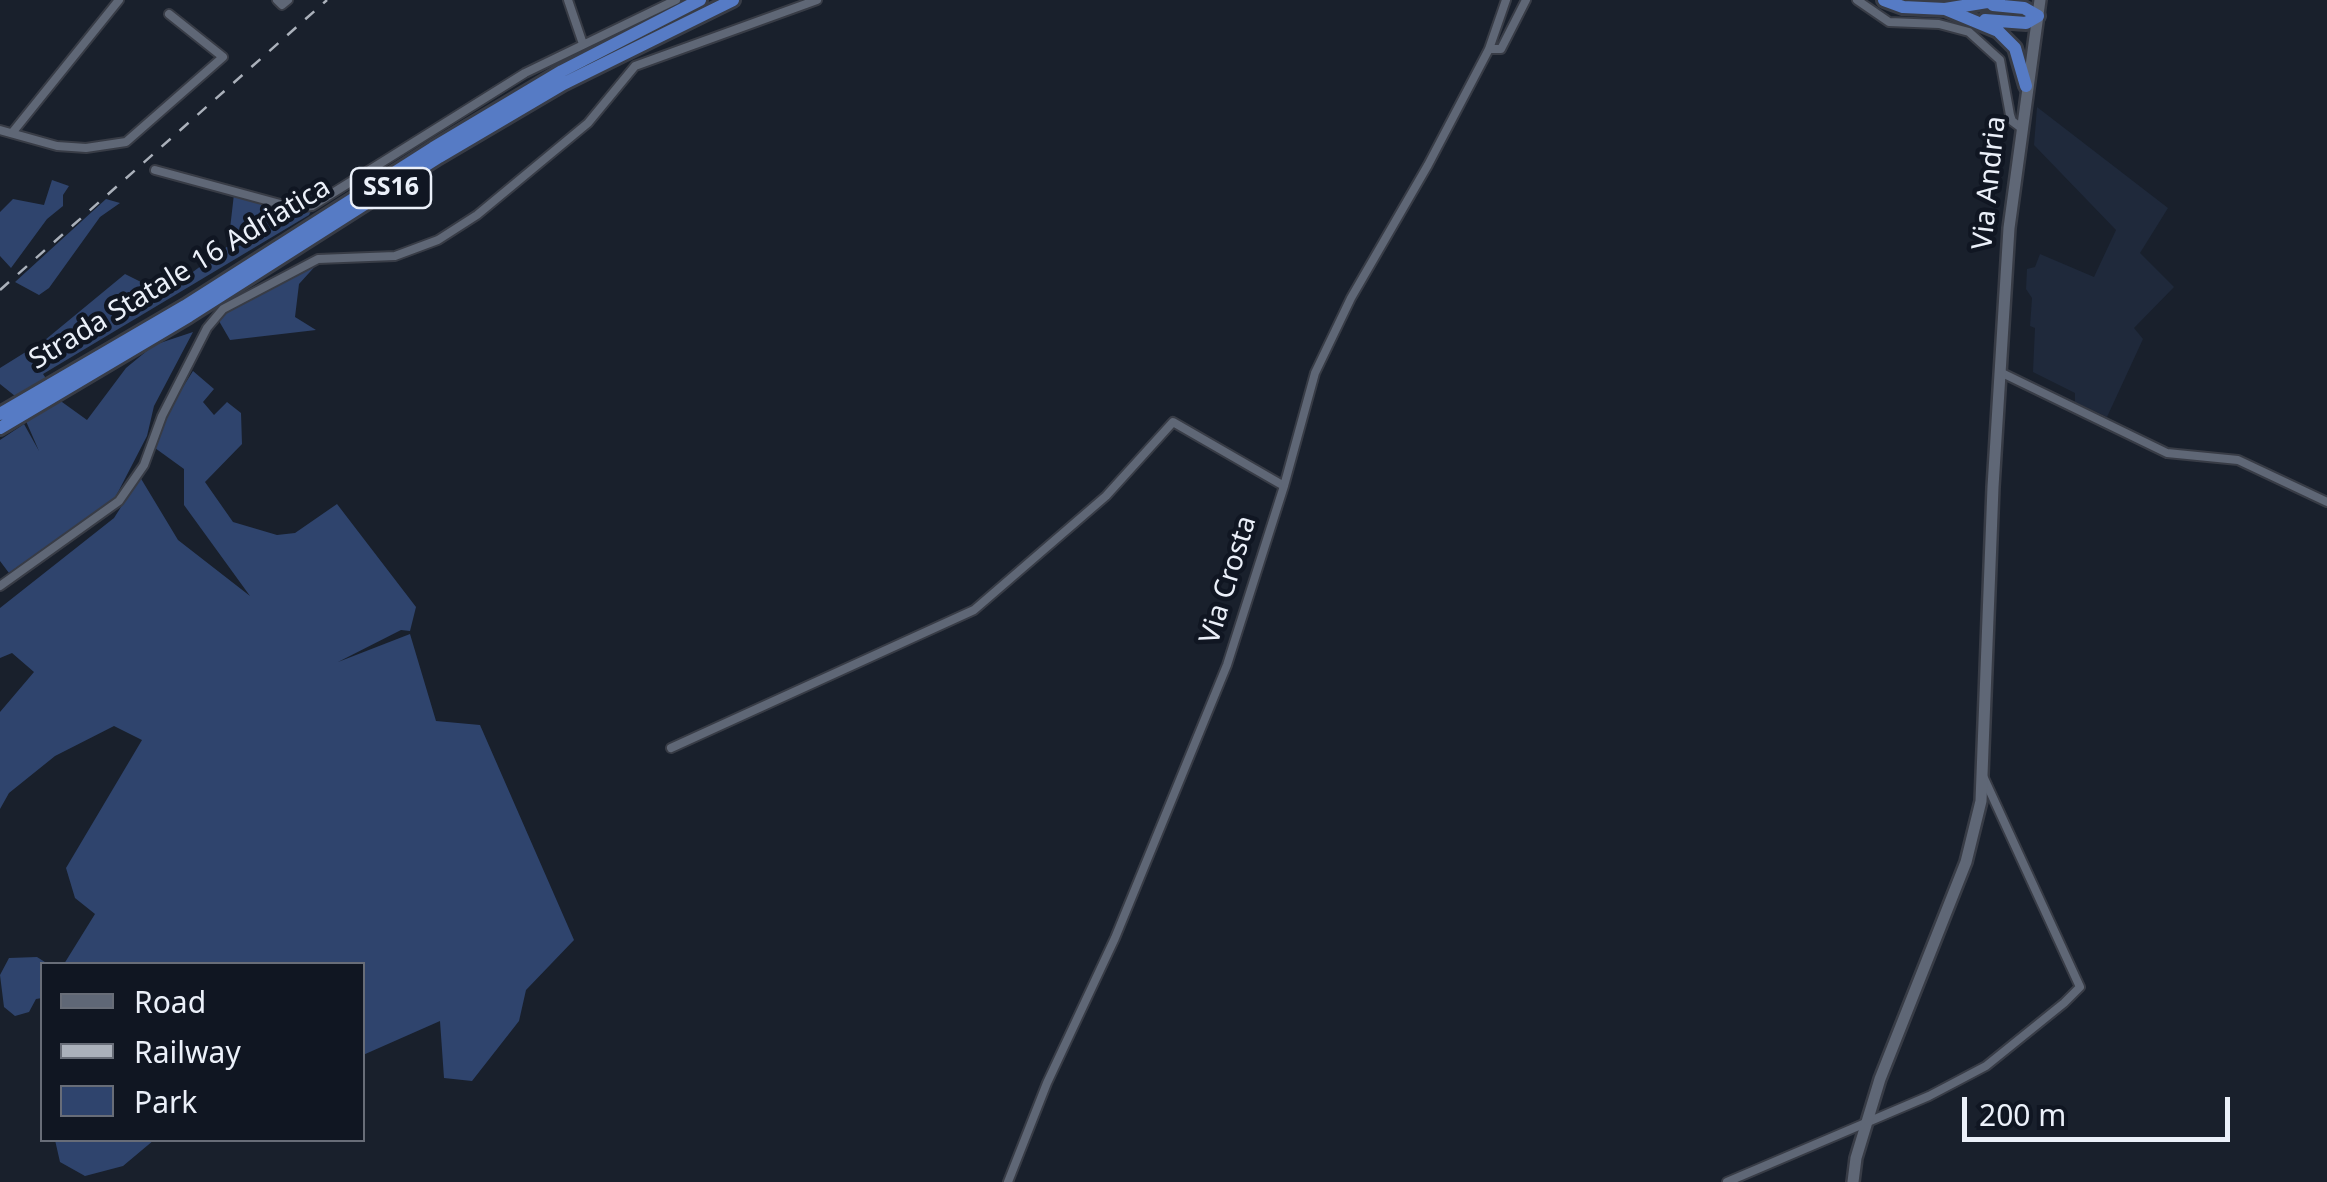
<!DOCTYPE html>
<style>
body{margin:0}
#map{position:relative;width:2327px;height:1182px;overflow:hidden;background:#19202c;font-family:"Noto Sans",sans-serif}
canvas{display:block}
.legend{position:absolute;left:40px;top:962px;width:325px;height:180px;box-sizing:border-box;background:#101622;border:2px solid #686d78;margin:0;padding:12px 18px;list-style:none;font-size:30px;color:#ebf0f9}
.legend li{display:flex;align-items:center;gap:20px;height:50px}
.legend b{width:50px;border:2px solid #686d78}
.scale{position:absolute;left:1962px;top:1097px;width:268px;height:45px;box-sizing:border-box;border:5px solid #ebf0f9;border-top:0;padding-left:12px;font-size:30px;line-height:35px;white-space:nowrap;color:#ebf0f9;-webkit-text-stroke:8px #101622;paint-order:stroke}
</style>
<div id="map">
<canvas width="2327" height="1182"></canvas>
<ul class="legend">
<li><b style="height:12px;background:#5f6776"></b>Road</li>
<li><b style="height:12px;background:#abb1bb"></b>Railway</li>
<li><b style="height:28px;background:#2f446d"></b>Park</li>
</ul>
<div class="scale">200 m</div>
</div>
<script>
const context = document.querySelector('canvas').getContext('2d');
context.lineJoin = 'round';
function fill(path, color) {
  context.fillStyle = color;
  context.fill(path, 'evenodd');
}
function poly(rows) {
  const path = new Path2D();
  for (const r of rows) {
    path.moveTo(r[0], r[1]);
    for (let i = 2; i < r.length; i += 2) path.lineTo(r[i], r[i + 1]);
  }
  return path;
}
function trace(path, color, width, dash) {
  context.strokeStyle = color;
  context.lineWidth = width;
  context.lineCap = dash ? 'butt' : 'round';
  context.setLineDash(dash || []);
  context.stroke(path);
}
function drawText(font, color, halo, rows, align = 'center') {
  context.font = font + ' "Noto Sans",sans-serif';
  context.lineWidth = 9;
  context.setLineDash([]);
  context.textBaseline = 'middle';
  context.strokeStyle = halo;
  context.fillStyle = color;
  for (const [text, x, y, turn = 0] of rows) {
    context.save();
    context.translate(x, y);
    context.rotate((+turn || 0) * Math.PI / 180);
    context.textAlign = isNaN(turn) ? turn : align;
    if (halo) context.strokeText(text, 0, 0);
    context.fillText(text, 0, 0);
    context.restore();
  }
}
fill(poly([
 [2037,107,2168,208,2140,253,2174,287,2134,328,2143,339,2107,417,2075,402,2075,393,2033,372,2035,328,2030,326,2032,298,2026,289,2027,269,2035,267,2040,254,2094,277,2116,230,2034,145]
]), '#1f293b');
fill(poly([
 [52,180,69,186,63,195,63,206,47,219,11,268,0,256,0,212,13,199,44,205],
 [234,194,262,204,261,208,290,215,312,209,309,215,43,374,62,402,87,420,126,368,154,345,193,332,154,406,147,436,115,498,9,573,0,561,0,440,24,424,39,451,15,396,0,384,0,368,45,340,125,274,155,289,186,277,228,246],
 [106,199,120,203,100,217,49,288,39,295,15,282],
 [319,262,299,284,295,317,316,330,230,340,219,321,227,310],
 [193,371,214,389,203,402,214,415,227,402,241,413,242,444,205,482,233,522,277,535,295,533,337,504,416,607,410,631,401,630,338,662,410,634,436,721,480,725,574,940,526,990,519,1021,472,1081,444,1078,440,1021,363,1055,362,964,64,964,95,914,75,898,66,868,142,740,114,726,55,756,9,793,0,809,0,712,34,672,12,653,0,658,0,608,114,518,140,477,178,540,250,596,184,505,184,469,155,448,157,428],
 [37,957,48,964,42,964,42,998,36,999,29,1012,15,1016,4,1007,0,975,9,958],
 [55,1140,154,1140,123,1166,85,1176,60,1162]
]), '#2f446d');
const minor = poly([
 [277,0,282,5,288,0],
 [568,0,583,44],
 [1857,0,1889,22,1939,24,1969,32,2000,60,2010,115,2012,121,2020,127],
 [1489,49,1501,49,1526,0],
 [0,130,57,146,86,148,126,142,223,57,169,14],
 [12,133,119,0],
 [155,170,295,208,312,206,525,73,676,0],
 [2000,372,2167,453,2238,460,2327,502],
 [0,586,119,501,144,465,162,416,207,328,223,309,318,259,395,256,438,240,477,215,588,123,635,66,817,0],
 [671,748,974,610,1106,496,1173,422,1284,486],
 [1008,1182,1047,1083,1115,938,1227,665,1284,486,1315,373,1351,298,1428,165,1489,49,1506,0],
 [1727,1182,1929,1096,1986,1066,2064,1003,2080,987,1983,776]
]);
const secondary = poly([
 [1853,1182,1856,1158,1880,1079,1966,862,1981,801,1993,487,2009,228,2040,0]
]);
const trunk = poly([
 [1884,0,1903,7,1945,9,1999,0],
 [1993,5,2024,8,2038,16],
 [1945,9,1998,31,2015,48,2026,86],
 [1985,20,2026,23,2038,16],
 [0,414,185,306,433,148,562,71,700,0],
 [0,428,189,316,439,157,563,84,733,0]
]);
trace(minor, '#383c46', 12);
trace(secondary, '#383c46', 16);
trace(trunk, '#383c46', 18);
trace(minor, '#5f6776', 8);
trace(secondary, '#5f6776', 11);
trace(trunk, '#567bc5', 12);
trace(poly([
 [0,290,327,0]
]), '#abb1bb', 2.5, [12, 12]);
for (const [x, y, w] of [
 [391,188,80]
]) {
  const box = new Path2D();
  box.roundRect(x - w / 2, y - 20, w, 40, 8);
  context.fillStyle = '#101622';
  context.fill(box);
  trace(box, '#ebf0f9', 2.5);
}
drawText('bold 25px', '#ebf0f9', null, [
 ["SS16",391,188]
]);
drawText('28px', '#ebf0f9', '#101622', [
 ["Via Andria",1990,183,-84],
 ["Strada Statale 16 Adriatica",180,274,-31],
 ["Via Crosta",1229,580,-73]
]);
</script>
